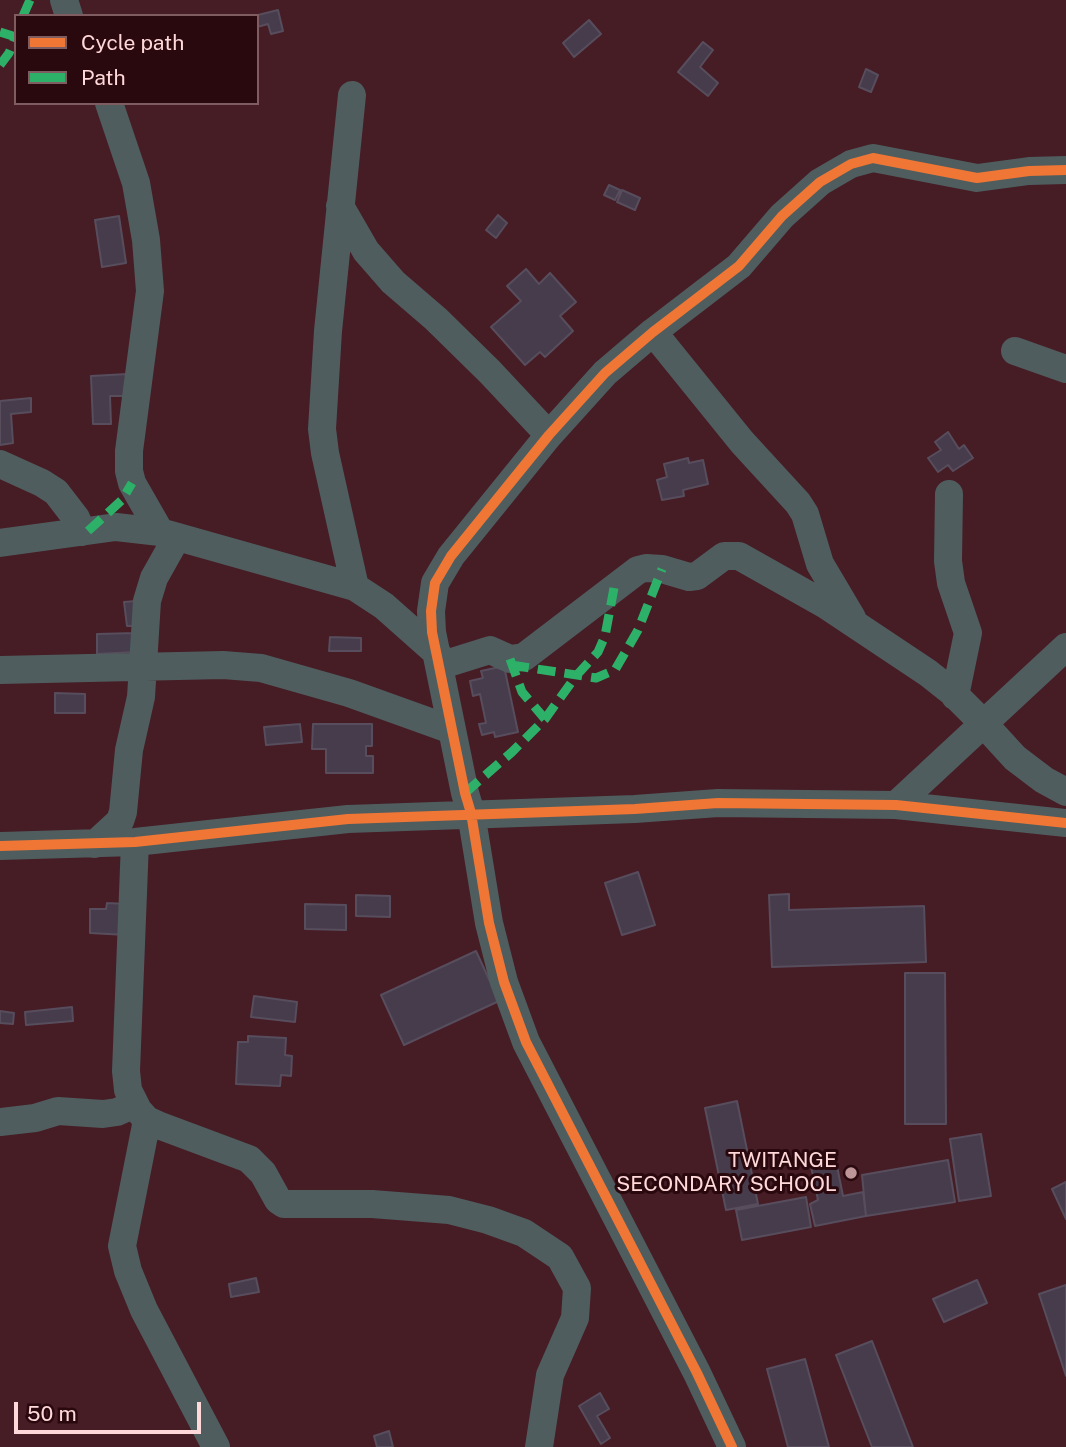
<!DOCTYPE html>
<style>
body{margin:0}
#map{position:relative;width:1066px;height:1447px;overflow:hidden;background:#461c25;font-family:"Public Sans",sans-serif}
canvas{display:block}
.legend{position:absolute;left:14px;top:14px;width:245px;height:91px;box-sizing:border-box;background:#2a090e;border:2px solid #7f5c5f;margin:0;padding:9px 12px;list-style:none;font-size:21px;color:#ffd8d9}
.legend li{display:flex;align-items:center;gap:14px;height:35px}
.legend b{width:35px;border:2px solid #7f5c5f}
.scale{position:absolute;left:14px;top:1402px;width:187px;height:32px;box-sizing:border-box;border:4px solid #ffd8d9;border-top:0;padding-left:9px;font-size:21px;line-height:24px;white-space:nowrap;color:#ffd8d9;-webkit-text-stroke:5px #2a090e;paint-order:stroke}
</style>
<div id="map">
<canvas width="1066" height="1447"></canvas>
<ul class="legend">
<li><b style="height:9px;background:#f07635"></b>Cycle path</li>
<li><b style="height:9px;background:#2db169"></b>Path</li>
</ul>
<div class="scale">50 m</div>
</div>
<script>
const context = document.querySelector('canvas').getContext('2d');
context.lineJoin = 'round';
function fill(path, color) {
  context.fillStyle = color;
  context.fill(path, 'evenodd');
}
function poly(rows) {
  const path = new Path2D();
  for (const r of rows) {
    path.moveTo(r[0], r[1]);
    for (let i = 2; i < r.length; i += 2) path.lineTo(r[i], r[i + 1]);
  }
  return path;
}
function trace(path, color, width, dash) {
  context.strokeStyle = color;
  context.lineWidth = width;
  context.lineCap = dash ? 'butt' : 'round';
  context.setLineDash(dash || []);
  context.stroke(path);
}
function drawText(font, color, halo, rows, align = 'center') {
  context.font = font + ' "Public Sans",sans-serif';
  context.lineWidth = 6;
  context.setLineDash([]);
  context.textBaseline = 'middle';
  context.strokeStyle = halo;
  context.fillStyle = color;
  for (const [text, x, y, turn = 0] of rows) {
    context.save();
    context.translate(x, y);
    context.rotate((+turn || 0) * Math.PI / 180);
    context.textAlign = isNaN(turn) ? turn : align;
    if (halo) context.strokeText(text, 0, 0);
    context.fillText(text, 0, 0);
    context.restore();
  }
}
const building = poly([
 [278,10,283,31,271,34,268,24,257,27,257,16,254,16,278,10],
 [589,20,601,34,574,57,563,43,589,20],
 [703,42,713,50,700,67,718,83,708,96,678,72,703,42],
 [866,69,878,75,871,92,859,87,866,69],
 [609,185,620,190,615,200,604,195,609,185],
 [622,190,640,198,635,210,617,202,622,190],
 [498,215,507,223,496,238,486,230,498,215],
 [119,216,126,263,102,267,95,220,119,216],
 [526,269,539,284,550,273,576,302,560,316,573,331,545,357,540,352,525,365,491,327,521,301,507,286,526,269],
 [128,374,129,396,110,396,111,424,93,424,91,376,128,374],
 [31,398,31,412,11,414,13,443,0,445,0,401,31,398],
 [948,432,959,449,964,445,973,458,953,471,948,465,938,472,928,458,941,450,935,442,948,432],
 [688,458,689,463,703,460,708,484,683,490,684,496,662,500,657,480,667,477,664,464,688,458],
 [136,601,138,626,127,626,124,602,136,601],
 [135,633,136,652,97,654,97,634,135,633],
 [330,637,361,638,361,651,329,651,330,637],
 [504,666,518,732,495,737,494,732,482,735,479,724,486,723,480,694,473,696,470,681,483,678,481,671,504,666],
 [55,693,85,694,85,713,55,713,55,693],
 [300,724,302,742,266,745,264,727,300,724],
 [313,724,372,724,372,746,366,746,366,756,373,756,373,773,326,773,326,749,312,749,313,724],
 [638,872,655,925,622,935,605,883,638,872],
 [789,894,789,910,924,906,926,962,772,967,769,895,789,894],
 [356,895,390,896,390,917,356,916,356,895],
 [107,903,128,904,126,935,90,933,90,909,106,909,107,903],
 [305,904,346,905,346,930,305,929,305,904],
 [476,951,499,1001,404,1045,381,995,476,951],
 [905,973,945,973,946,1124,905,1124,905,973],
 [254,996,297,1002,295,1022,251,1017,254,996],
 [72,1007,73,1021,26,1025,25,1012,72,1007],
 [0,1011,14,1013,13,1024,0,1023,0,1011],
 [248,1036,286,1038,285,1055,292,1056,291,1076,281,1075,280,1086,236,1084,238,1042,248,1042,248,1036],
 [737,1101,758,1204,726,1210,705,1108,737,1101],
 [981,1134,991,1196,959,1201,950,1139,981,1134],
 [834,1151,843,1196,863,1192,866,1216,815,1226,810,1204,818,1200,809,1157,834,1151],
 [948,1160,955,1202,866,1216,862,1175,948,1160],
 [1066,1182,1066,1219,1052,1189,1066,1182],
 [806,1197,811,1227,742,1240,736,1210,806,1197],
 [256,1278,259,1292,231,1297,229,1284,256,1278],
 [977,1280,987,1303,944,1322,933,1299,977,1280],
 [1066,1285,1066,1376,1039,1294,1066,1285],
 [872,1341,913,1447,872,1447,836,1355,872,1341],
 [805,1359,829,1447,788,1447,767,1369,805,1359],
 [600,1393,609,1409,597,1416,610,1438,601,1444,579,1406,600,1393],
 [389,1431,393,1447,377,1447,374,1436,389,1431]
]);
fill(building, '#473c4c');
trace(building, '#574d5d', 2);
trace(poly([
 [64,0,69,16],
 [352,95,328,331,322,429,325,453,355,587],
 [109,103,136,183,146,240,150,291,129,451,129,471,132,483,160,532],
 [340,206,366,251,393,282,436,319,490,372,549,435],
 [653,332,742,442,798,503,805,514,820,564,852,618],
 [1015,351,1066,369],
 [0,464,42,483,56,492,76,518,82,532],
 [949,494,948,561,951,583,968,633,955,696],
 [0,543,116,527,160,532,355,587,384,606,437,653],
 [439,666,490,650,510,659,524,657,638,570,646,568,662,569,689,577,697,576,724,556,739,556,826,605,928,673,952,692,983,723,1015,758,1044,780,1066,792],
 [0,670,223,665,261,668,349,693,452,730],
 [896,805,1066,647],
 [135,842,126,1071,128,1090,138,1110,147,1120,158,1125,249,1159,263,1173,278,1200,284,1204,372,1204,449,1210,488,1220,524,1233,560,1257,577,1288,575,1318,550,1375,539,1447],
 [95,844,120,821,123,812,129,750,141,697,147,601,154,578,177,537],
 [0,846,135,842,348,819,635,809,718,803,896,805,1066,823],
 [147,1120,122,1246,128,1271,144,1310,216,1447],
 [0,1122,35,1118,58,1111,103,1114,117,1112,135,1104],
 [732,1447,697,1373,526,1042,504,982,489,923,471,813,465,793,432,632,431,611,435,583,451,556,549,435,605,373,653,332,739,266,782,216,820,182,851,164,873,158,977,178,1029,171,1066,170]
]), '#4f5d5e', 28);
trace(poly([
 [23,16,30,0],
 [0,32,16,37],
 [0,65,9,53,16,36],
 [88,531,122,500,132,483],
 [510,659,522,692,545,719],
 [511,665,596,678,615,670,638,630,662,569],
 [465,793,512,752,545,719,576,676,598,652,605,636,614,588]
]), '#2db169', 9, [18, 9]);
trace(poly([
 [0,846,135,842,348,819,635,809,718,803,896,805,1066,823],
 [732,1447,697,1373,526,1042,504,982,489,923,471,813,465,793,432,632,431,611,435,583,451,556,549,435,605,373,653,332,739,266,782,216,820,182,851,164,873,158,977,178,1029,171,1066,170]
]), '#f07635', 10);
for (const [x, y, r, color] of [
 [851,1173,7,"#be969a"]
]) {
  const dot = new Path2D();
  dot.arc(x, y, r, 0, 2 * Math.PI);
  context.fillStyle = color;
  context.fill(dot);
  trace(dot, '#2a090e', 2.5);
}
drawText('21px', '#ffd8d9', '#2a090e', [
 ["TWITANGE",837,1161],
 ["SECONDARY SCHOOL",837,1185]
], 'right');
</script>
